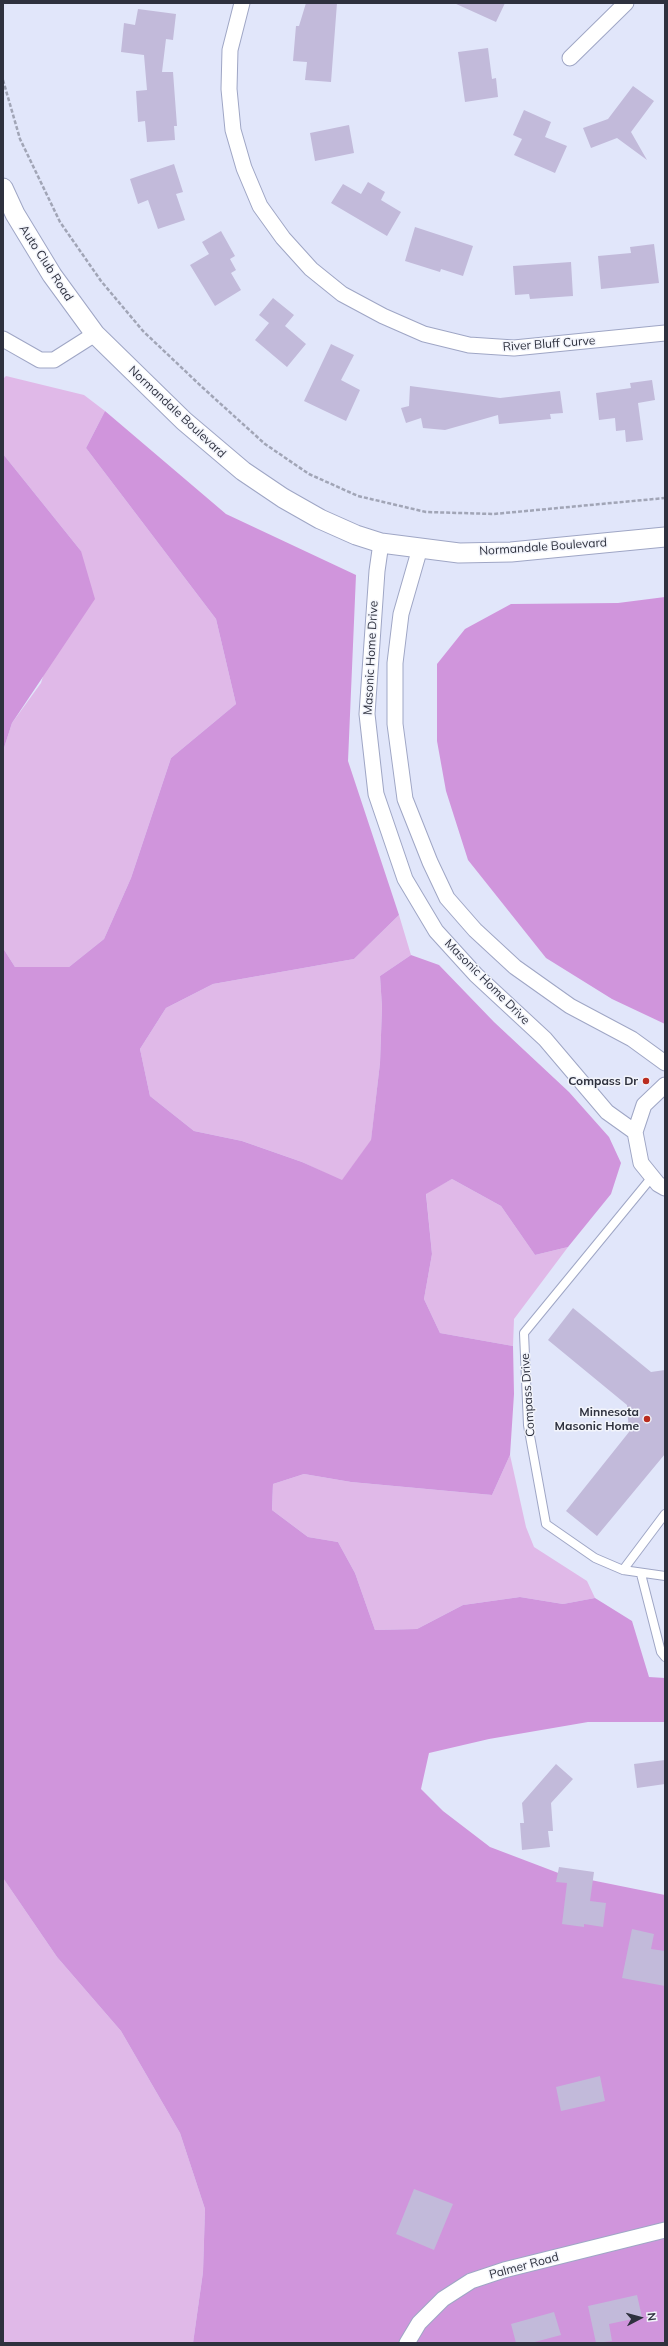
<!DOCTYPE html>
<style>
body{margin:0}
#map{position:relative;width:668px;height:2346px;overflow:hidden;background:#e1e6fa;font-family:Mulish,sans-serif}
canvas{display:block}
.frame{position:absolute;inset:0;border:4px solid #2e313e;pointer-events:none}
.north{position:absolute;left:620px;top:2298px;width:40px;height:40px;-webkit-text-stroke:3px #f2f4fb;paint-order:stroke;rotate:84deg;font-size:11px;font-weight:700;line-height:16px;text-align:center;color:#2e313e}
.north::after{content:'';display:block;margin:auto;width:14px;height:18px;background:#2e313e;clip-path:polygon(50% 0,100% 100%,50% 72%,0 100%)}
</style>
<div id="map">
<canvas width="668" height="2346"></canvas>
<div class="frame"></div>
<div class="north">N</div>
</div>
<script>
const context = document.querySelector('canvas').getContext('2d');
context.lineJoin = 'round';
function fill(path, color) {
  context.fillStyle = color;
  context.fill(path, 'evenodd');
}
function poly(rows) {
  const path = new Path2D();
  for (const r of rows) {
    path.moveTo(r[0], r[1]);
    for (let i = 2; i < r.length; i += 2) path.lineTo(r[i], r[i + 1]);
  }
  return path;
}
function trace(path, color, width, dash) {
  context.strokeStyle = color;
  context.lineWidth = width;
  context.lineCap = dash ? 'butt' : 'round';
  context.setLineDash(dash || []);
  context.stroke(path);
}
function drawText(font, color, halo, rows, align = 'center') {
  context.font = font + ' Mulish,sans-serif';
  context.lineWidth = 3;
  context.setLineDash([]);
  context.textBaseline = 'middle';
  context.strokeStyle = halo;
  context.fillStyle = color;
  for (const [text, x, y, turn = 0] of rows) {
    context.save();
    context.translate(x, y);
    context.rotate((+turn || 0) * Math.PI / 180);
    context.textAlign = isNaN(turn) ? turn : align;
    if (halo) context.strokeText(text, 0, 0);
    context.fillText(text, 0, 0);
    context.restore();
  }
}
fill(poly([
 [6,376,84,395,105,411,86,448,216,619,236,704,171,758,131,878,104,939,69,967,15,967,3,948,3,751,12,723,41,683,81,551,3,454,3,379],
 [399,915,411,955,380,976,382,1007,380,1063,371,1141,342,1181,302,1162,242,1141,194,1131,150,1096,140,1049,166,1008,213,984,354,959],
 [452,1179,501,1206,535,1255,568,1247,514,1319,513,1346,440,1333,424,1299,432,1254,426,1193],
 [510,1455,526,1527,534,1547,587,1581,595,1598,563,1604,520,1597,463,1605,417,1629,375,1630,355,1573,338,1542,308,1537,272,1510,273,1484,304,1474,351,1482,492,1495],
 [3,1878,57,1957,121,2031,180,2133,205,2209,203,2272,193,2343,3,2343]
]), '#e0b9e8');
fill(poly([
 [105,411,226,514,356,575,348,761,399,915,354,959,213,984,166,1008,140,1049,150,1096,194,1131,242,1141,302,1162,342,1180,371,1140,380,1063,382,1007,380,976,411,955,439,965,494,1022,569,1092,609,1137,621,1163,611,1194,568,1247,535,1255,501,1206,452,1179,426,1194,432,1254,424,1299,440,1333,513,1346,514,1394,510,1455,492,1495,351,1482,304,1474,273,1484,272,1510,308,1537,338,1542,355,1573,375,1630,417,1629,463,1605,520,1597,563,1604,595,1598,632,1621,649,1677,665,1678,665,1722,588,1722,489,1739,429,1753,421,1789,443,1811,490,1847,561,1874,665,1895,665,2343,193,2343,203,2272,205,2209,180,2133,121,2031,57,1957,3,1878,3,948,15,967,69,967,104,939,131,878,171,758,236,704,216,619,86,448],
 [3,454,81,551,95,599,12,723,3,751],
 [665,597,665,1024,612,999,546,958,468,860,446,791,437,741,437,664,465,629,511,604,618,603]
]), '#d095dc');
fill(poly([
 [306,3,337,3,331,82,305,80,307,62,293,61,296,26,299,26],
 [454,3,505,3,496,22],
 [138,9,176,14,173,40,166,39,162,72,173,72,177,126,174,126,175,140,147,142,145,121,138,122,136,91,147,90,144,55,121,52,124,23,135,25],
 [488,48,492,79,496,78,498,97,465,102,458,52],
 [633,86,654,101,631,132,647,160,617,138,591,148,583,128,608,119],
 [524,110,551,122,545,137,567,146,555,173,514,155,522,139,513,135],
 [349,125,354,153,315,161,310,133],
 [174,164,183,192,176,194,185,220,158,229,148,200,138,204,130,179],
 [368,182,385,192,381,200,401,212,387,236,331,203,343,184,361,194],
 [415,227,473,246,463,276,441,269,440,272,405,261],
 [221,231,235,256,230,259,236,270,231,273,241,290,215,306,190,265,209,254,202,242],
 [654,244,659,283,601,289,598,256,631,253,630,247],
 [571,262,573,296,530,299,529,294,515,295,513,266],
 [273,298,294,315,285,326,306,344,287,367,255,340,269,323,259,315],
 [331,344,354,355,341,380,360,390,346,421,304,401],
 [652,380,655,400,638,403,643,440,626,442,625,430,616,431,615,418,599,420,596,393,631,388,630,383],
 [410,386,500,398,560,391,563,413,550,414,551,419,499,424,498,415,445,430,423,428,421,418,406,423,401,408,409,406],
 [573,1308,651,1372,665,1370,665,1454,597,1536,566,1511,629,1432,627,1405,548,1340],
 [665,1760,665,1784,637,1788,634,1764],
 [556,1764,573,1779,551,1803,553,1831,548,1831,550,1847,522,1850,520,1823,524,1823,522,1803],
 [559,1867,594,1872,590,1901,606,1903,603,1927,584,1924,584,1927,562,1924,567,1883,556,1882],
 [632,1929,654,1934,651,1949,665,1951,665,1986,622,1978],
 [600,2076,605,2101,561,2111,556,2087],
 [414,2189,453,2204,434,2250,396,2234],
 [637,2295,642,2317,609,2324,612,2341,596,2343,588,2306],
 [554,2312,561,2335,531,2343,516,2343,511,2324]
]), '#c2bada');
const service = poly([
 [652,1177,524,1333,528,1425,546,1524,595,1558,623,1570,665,1576],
 [623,1570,665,1514],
 [641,1574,661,1652,665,1657]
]);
const minor = poly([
 [242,3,230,50,229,89,233,130,244,168,260,206,283,238,311,269,342,294,383,316,424,334,469,345,514,348,665,333],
 [570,58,626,3],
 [3,339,40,360,54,360,95,334],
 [381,543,377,571,367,714,376,794,405,879,436,931,476,975,545,1039,607,1112,635,1132],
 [420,548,401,614,395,663,395,724,405,799,430,862,447,898,475,930,515,967,570,1006,632,1039,665,1063],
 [665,1085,644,1105,635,1132,641,1163,658,1184,665,1188],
 [407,2343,419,2323,443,2299,471,2281,504,2270,665,2230]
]);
const tertiary = poly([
 [3,188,15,214,52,275,95,334,184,421,243,471,283,498,320,519,356,535,381,543,459,553,511,552,665,537]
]);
trace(service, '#9fa6c5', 10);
trace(minor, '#9fa6c5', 17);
trace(tertiary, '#9fa6c5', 21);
trace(poly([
 [3,80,20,139,60,222,101,281,143,331,202,387,265,444,309,474,358,496,426,512,494,514,665,498]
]), '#a1a5b6', 2.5, [4, 2]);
trace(service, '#fff', 8);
trace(minor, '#fff', 15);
trace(tertiary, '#fff', 19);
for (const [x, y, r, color] of [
 [646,1081,4,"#ba2c1f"],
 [647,1419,4,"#ba2c1f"]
]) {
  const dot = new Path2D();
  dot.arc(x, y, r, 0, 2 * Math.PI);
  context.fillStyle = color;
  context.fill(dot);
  trace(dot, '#f2f4fb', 1.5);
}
drawText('12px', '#2e313e', '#f2f4fb', [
 ["Auto Club Road",46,263,57],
 ["River Bluff Curve",549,344,-4],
 ["Normandale Boulevard",177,412,43],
 ["Normandale Boulevard",543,547,-4],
 ["Masonic Home Drive",371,658,-87],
 ["Masonic Home Drive",487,982,45],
 ["Compass Drive",528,1395,-94],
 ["Palmer Road",524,2266,-15]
]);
drawText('bold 12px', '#2e313e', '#f2f4fb', [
 ["Compass Dr",638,1081],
 ["Minnesota",639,1412],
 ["Masonic Home",639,1426]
], 'right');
</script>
